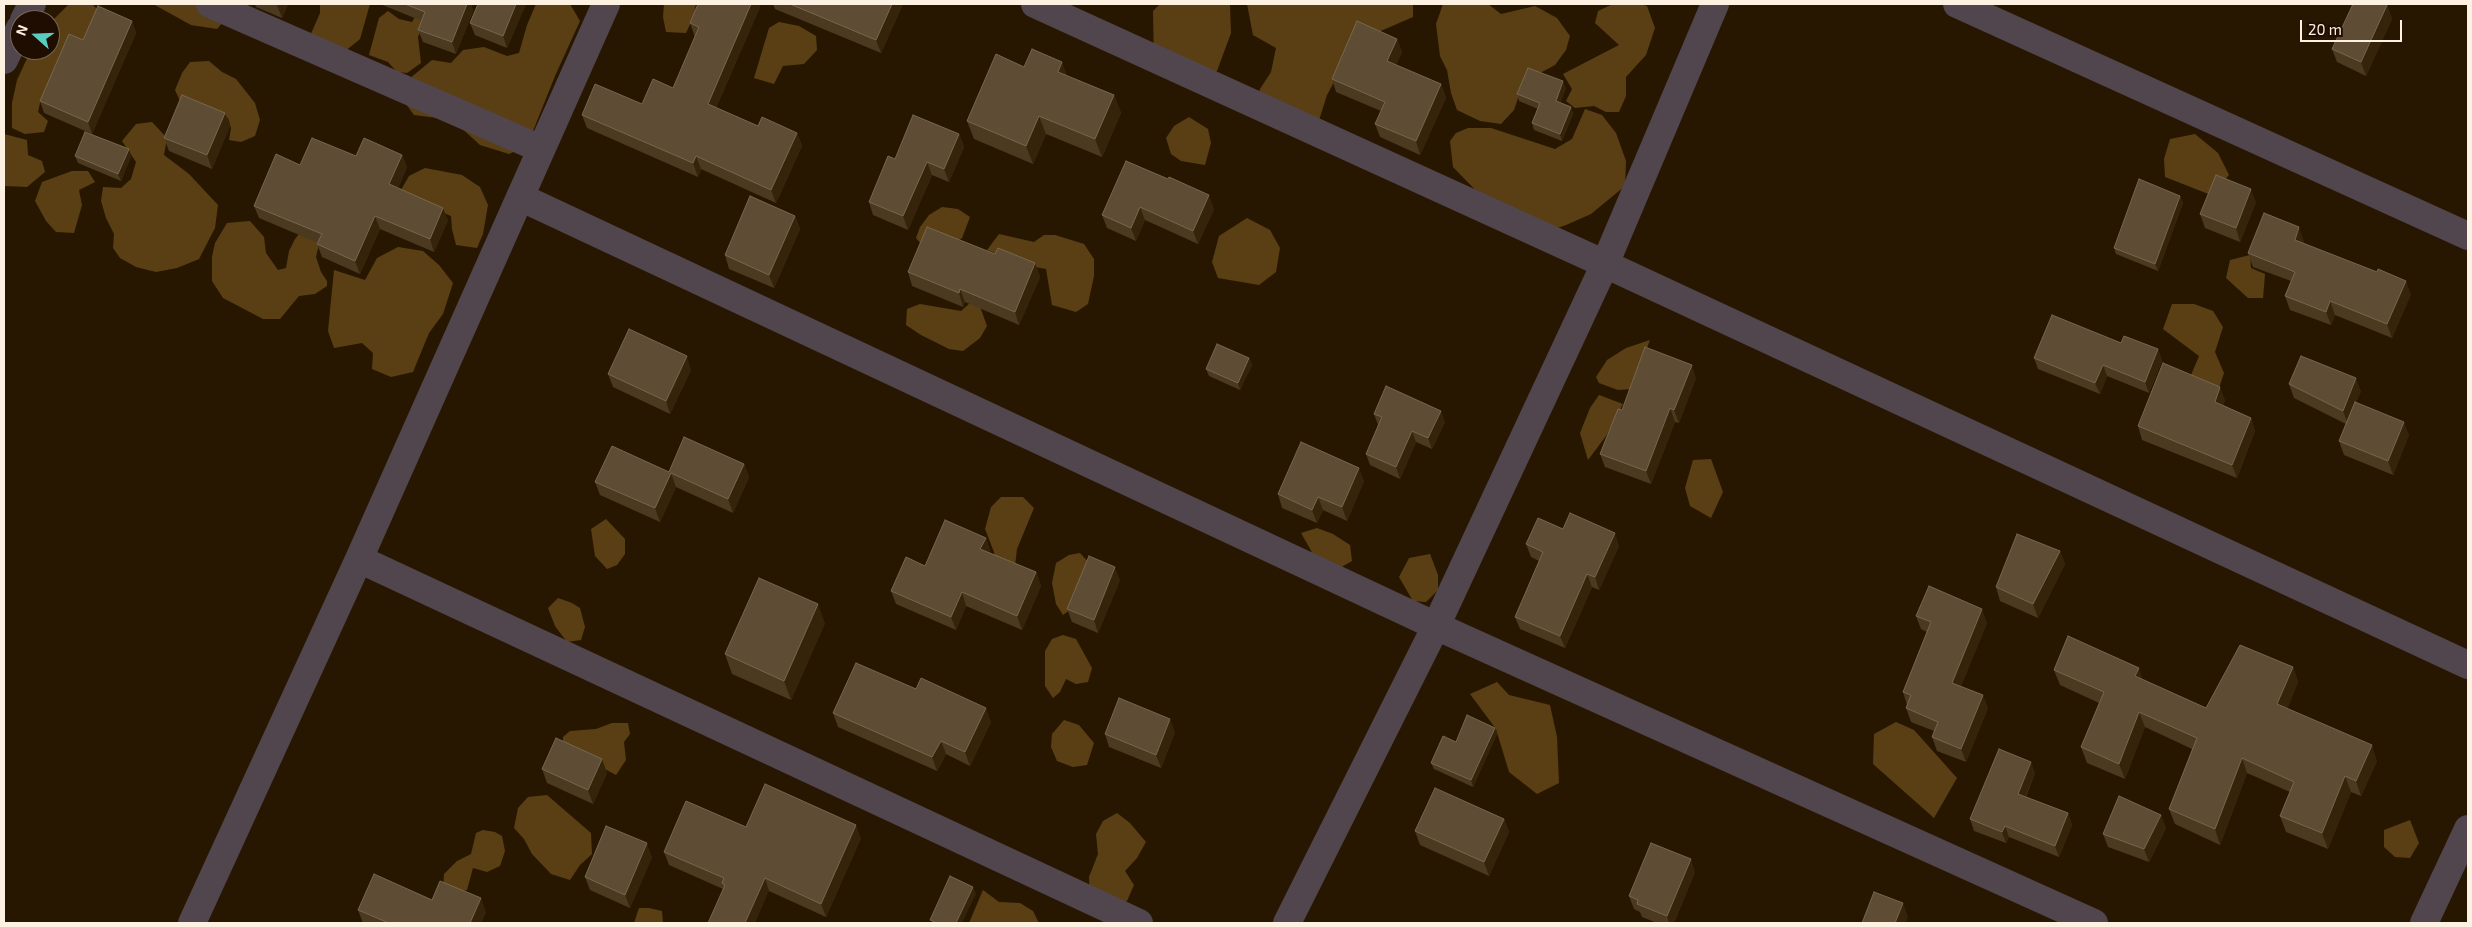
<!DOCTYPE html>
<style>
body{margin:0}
#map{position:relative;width:2472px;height:927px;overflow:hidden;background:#281700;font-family:"Exo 2",sans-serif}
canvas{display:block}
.frame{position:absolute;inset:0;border:5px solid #fdf1e1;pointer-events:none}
.north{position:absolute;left:10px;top:10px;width:50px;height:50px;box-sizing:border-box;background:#1e0d00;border:1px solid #77685a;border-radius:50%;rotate:290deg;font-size:14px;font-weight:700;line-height:20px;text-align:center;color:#fdf1e1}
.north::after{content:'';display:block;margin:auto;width:18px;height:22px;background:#57cec1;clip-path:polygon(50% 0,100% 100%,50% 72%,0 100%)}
.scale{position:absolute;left:2300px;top:20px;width:102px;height:22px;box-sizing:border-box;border:2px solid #fdf1e1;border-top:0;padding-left:6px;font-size:15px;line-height:18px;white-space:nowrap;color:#fdf1e1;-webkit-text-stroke:4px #1e0d00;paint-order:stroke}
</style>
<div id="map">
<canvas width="2472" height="927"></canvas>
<div class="frame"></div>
<div class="north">N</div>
<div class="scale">20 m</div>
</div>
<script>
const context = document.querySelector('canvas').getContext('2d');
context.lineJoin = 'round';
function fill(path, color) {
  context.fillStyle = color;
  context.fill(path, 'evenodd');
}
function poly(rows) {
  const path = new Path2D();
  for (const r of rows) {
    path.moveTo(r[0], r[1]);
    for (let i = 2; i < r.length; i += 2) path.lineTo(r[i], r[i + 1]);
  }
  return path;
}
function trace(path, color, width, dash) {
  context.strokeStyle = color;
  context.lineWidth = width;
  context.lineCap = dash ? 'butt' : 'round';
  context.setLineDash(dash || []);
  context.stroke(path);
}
fill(poly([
 [69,4,92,4,99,11,89,32,40,103,38,112,48,121,44,132,25,134,12,128,12,103,17,80,31,50,50,50,50,23],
 [153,4,239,4,217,29,191,25],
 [320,4,370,4,360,39,343,53,310,36,320,13],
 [536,4,570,4,580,21,555,76,527,146,509,154,480,145,458,125,437,118,414,115,403,100,409,79,432,60,451,63,463,50,484,47,507,56,519,53,527,25],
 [664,4,696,4,693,18,686,33,666,32,663,17],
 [1160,4,1230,4,1231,33,1217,71,1191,80,1154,63,1153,11],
 [1247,4,1413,4,1413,17,1376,33,1342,67,1327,95,1315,133,1256,104,1260,89,1271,72,1276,48,1253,35],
 [1443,4,1488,4,1501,14,1535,6,1557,18,1570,36,1566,50,1555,65,1540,73,1527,71,1514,110,1501,124,1480,121,1457,110,1451,93,1447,70,1440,56,1436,24],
 [1613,4,1640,4,1647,6,1655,28,1646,55,1626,77,1626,96,1619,112,1606,112,1594,106,1575,108,1566,101,1572,89,1563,74,1619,45,1595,23,1598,11],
 [429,9,418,37,421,63,407,73,397,72,388,62,369,55,379,18,388,11,399,19,412,22,419,10],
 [779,22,799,26,816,36,817,50,804,64,783,66,774,84,754,78,769,28],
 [209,61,222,72,236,79,255,103,260,120,255,136,241,142,229,140,231,128,228,118,180,101,175,90,182,73,190,62],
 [1585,109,1602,115,1616,133,1626,161,1625,186,1591,214,1566,225,1540,234,1487,202,1453,167,1450,141,1456,133,1468,128,1491,128,1555,149,1572,139],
 [1189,117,1208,129,1211,143,1205,165,1181,161,1171,154,1166,138,1174,126],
 [152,122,167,138,164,155,189,174,218,205,215,228,199,259,177,268,156,272,136,267,120,258,113,248,114,234,106,218,101,201,103,187,121,188,131,179,136,162,122,141,136,124],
 [4,134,27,140,28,155,42,161,45,172,27,187,4,186],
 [2195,134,2218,153,2229,175,2211,195,2165,177,2164,159,2170,139],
 [425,168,462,175,480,187,488,205,483,234,477,248,456,245,452,229,451,216,429,207,401,190,409,176],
 [72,171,88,171,95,182,79,190,82,205,74,233,56,232,46,221,35,201,42,182],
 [942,207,958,209,970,217,962,238,952,244,922,245,916,238,920,227,929,215],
 [1247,218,1270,230,1280,248,1276,272,1259,285,1218,278,1212,262,1219,236],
 [250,221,264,237,266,253,278,270,286,268,289,251,295,239,308,223,323,227,316,257,321,272,327,281,327,286,315,294,299,296,280,319,263,319,223,298,212,281,212,257,215,243,227,223],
 [999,234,1034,242,1044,235,1055,235,1084,244,1094,259,1094,276,1088,304,1076,312,1052,305,1046,269,1029,266,987,250],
 [398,247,423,251,439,265,453,283,443,314,429,333,413,372,391,377,372,369,373,353,362,343,334,348,328,331,334,270,365,280,377,258],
 [2250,255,2251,268,2265,274,2263,298,2248,298,2226,278,2230,260],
 [978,301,987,326,980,338,963,351,949,349,921,335,906,325,907,309,920,304,961,311,970,303],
 [2172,304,2194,304,2213,311,2223,327,2215,352,2224,373,2219,388,2189,380,2199,356,2163,329],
 [1650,340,1632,389,1618,390,1599,383,1596,377,1607,360,1626,348],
 [1599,395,1623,404,1606,436,1588,460,1580,433,1590,408],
 [1711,459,1723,492,1711,518,1690,506,1685,488,1693,460],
 [1001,497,1023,497,1034,508,1017,549,1015,566,996,567,994,552,985,529,991,507],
 [606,519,625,539,625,554,617,565,607,569,595,556,591,529],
 [1317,528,1333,534,1350,545,1352,561,1338,569,1317,561,1301,533],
 [1080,553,1091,565,1074,607,1063,615,1056,604,1052,583,1056,563,1069,555],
 [1430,554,1438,575,1438,590,1426,602,1413,601,1399,577,1409,558],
 [558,598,572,603,580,608,585,627,581,640,567,642,555,626,548,608],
 [1063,635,1076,639,1092,668,1088,682,1076,684,1066,679,1060,692,1053,698,1045,686,1045,651,1052,639],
 [1497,682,1509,695,1550,705,1557,737,1559,783,1537,794,1509,772,1496,729,1470,694],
 [1064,720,1079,725,1094,743,1087,765,1073,767,1057,761,1051,747,1052,734],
 [1896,722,1914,730,1957,778,1934,818,1873,764,1874,734],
 [612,723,628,723,630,734,624,742,626,760,616,775,563,747,563,737,570,731,596,729],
 [547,795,591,833,592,854,580,865,570,880,551,874,532,854,524,839,514,828,518,808,528,797],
 [1117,813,1130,823,1146,842,1137,858,1125,871,1134,885,1127,901,1112,910,1090,901,1089,877,1098,854,1096,834,1103,821],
 [2410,820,2419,843,2410,858,2395,857,2384,847,2384,830],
 [483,830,495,832,502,836,505,851,500,866,487,872,473,868,467,890,456,893,443,890,444,874,457,861,471,854,476,833],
 [983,890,999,902,1020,903,1033,911,1039,923,969,923],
 [639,908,649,908,662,911,663,923,634,923]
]), '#5b3f14');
trace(poly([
 [210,4,541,149],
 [1035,4,1605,264,2468,665],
 [1957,4,2468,236],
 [24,20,32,4],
 [4,60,20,28],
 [520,197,1436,626,2094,923],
 [359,559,1139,923],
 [192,923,359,559,606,4],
 [1287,923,1436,626,1605,264,1715,4],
 [2424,923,2468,829]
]), '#51454e', 28);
fill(poly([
 [255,4,288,4,282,18,256,7],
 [380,4,471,4,473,11,456,54,423,42,418,30,422,21],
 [478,4,526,4,507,48,475,35,470,23],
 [698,4,759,4,760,7,716,108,758,126,797,133,802,146,776,203,701,169,698,177,587,128,582,115,642,104,673,88,695,37,690,23],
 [773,4,903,4,881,53,775,9],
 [2387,5,2392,19,2366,76,2337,62,2332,49],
 [132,21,136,33,92,134,44,113,40,101],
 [1397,39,1402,52,1396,65,1441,84,1446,98,1420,155,1380,137,1375,124,1381,111,1336,92,1332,79],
 [1024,67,1067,76,1114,95,1121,113,1102,157,1046,134,1033,164,974,139,967,121],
 [1566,88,1560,103,1571,107,1573,114,1562,141,1534,130,1532,123,1538,109,1519,101,1517,94],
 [225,113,230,126,212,169,169,151,164,138],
 [959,134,964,147,949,182,932,175,908,230,873,215,869,202,895,159],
 [402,155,407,167,398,188,448,220,434,252,380,229,360,274,322,257,317,244,318,243,259,218,254,206,300,165,356,156],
 [75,156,131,156,121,181,78,163],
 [1168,179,1214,209,1198,244,1145,220,1136,241,1107,228,1102,215],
 [2180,196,2183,203,2158,271,2116,254,2114,248],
 [2256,202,2240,242,2205,228,2200,214],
 [795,216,800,229,774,288,729,269,725,255],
 [2304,241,2303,243,2411,294,2392,338,2335,315,2331,325,2290,310,2285,296,2291,281,2253,267,2248,253],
 [995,254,1035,263,1040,277,1019,325,965,302,963,307,912,286,908,272],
 [2158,349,2162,361,2149,393,2107,376,2100,394,2038,369,2034,358],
 [1249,358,1252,365,1240,390,1209,376,1206,369],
 [691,370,670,414,613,387,608,374],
 [1696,378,1679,423,1675,422,1651,484,1605,467,1600,454,1622,410],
 [2289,384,2361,391,2356,402,2409,435,2393,475,2344,455,2339,441,2346,424,2294,398],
 [2225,400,2223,405,2251,418,2255,431,2237,478,2142,440,2138,426],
 [1374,414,1445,422,1432,449,1416,442,1400,479,1370,465,1366,454,1378,425],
 [744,464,749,477,733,513,676,487,660,522,600,495,595,482,669,472],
 [1364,481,1347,521,1323,510,1317,523,1282,508,1278,494],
 [1563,529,1619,546,1599,590,1592,587,1565,648,1520,629,1515,617,1539,561,1531,557,1526,544],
 [986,538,990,551,990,553,1036,572,1041,586,1022,630,966,606,956,630,896,604,891,591,925,566],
 [2060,551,2065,564,2038,618,2000,601,1996,587],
 [1120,580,1098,633,1072,622,1067,609],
 [1916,616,1987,623,1961,686,1988,708,1966,762,1937,751,1932,737,1934,731,1911,722,1906,708,1907,705,1903,692,1927,632,1921,629],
 [825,623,791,700,732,674,725,654],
 [2293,667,2298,682,2287,709,2377,761,2361,796,2351,792,2328,849,2286,832,2280,816,2290,792,2247,773,2220,845,2175,824,2169,809,2192,749,2145,727,2125,779,2087,763,2081,747,2099,703,2060,685,2054,670,2143,680,2206,708],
 [916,689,991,722,970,766,946,754,937,771,838,727,833,713],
 [1495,728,1497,734,1473,787,1434,769,1431,763,1456,742],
 [1175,732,1161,768,1109,747,1105,734],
 [542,769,607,773,593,804,547,783],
 [2035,773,2026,797,2068,813,2072,825,2059,857,2009,837,2006,843,1974,831,1970,819],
 [1504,819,1509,832,1489,876,1420,845,1415,831],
 [746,827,861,838,826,917,769,891,723,889,669,865,664,852],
 [2166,828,2149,862,2108,847,2103,834],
 [652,857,630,908,590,890,585,877],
 [1695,872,1674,923,1657,923,1642,917,1640,912,1634,909,1629,896],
 [432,900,486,912,481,923,363,923,358,910]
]), '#4b3a20');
fill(poly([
 [278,4,288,4,282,18,277,5],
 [467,4,471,4,473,11,456,54,452,42],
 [516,4,526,4,507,48,503,36],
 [751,4,759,4,760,7,712,117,708,104],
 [892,4,903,4,881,53,876,40],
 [2387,5,2392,19,2366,76,2361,62],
 [132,21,136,33,92,134,88,122],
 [1397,39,1402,52,1392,74,1387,61],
 [1062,62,1069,80,1058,72],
 [1563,81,1566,88,1559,108,1556,101],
 [1441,84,1446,98,1420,155,1416,141],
 [1114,95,1121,113,1102,157,1095,139],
 [1571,107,1573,114,1562,141,1560,134],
 [225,113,230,126,212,169,207,155],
 [1039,116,1046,134,1033,164,1026,146],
 [797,133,802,146,776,203,771,190],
 [959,134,964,147,949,182,944,169],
 [129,149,131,156,121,181,118,174],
 [402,155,407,167,394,197,389,184],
 [696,156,701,169,698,177,693,163],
 [927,162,932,175,908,230,903,216],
 [2251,189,2256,202,2240,242,2236,228],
 [1209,195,1214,209,1198,244,1193,231],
 [2180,196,2183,203,2158,271,2155,264],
 [1140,207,1145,220,1136,241,1131,228],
 [443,208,448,220,434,252,430,239],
 [375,216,380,229,360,274,355,261],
 [795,216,800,229,774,288,769,275],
 [2299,227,2304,241,2299,253,2295,240],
 [1035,263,1040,277,1019,325,1015,312],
 [2406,281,2411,294,2392,338,2387,324],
 [960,289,965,302,963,307,959,293],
 [2330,301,2335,315,2331,325,2326,312],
 [2158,349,2162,361,2149,393,2145,382],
 [687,356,691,370,670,414,666,401],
 [1249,358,1252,365,1240,390,1238,383],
 [1692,365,1696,378,1679,423,1674,410],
 [2103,365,2107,376,2100,394,2095,383],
 [2356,378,2361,391,2348,424,2343,411],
 [2220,387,2225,400,2220,415,2215,402],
 [1670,408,1675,422,1651,484,1646,471],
 [1441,411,1445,422,1432,449,1428,438],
 [2251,418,2255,431,2237,478,2232,465],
 [2404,422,2409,435,2393,475,2388,461],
 [1412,431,1416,442,1400,479,1396,467],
 [744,464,749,477,733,513,728,499],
 [1359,468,1364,481,1347,521,1342,507],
 [671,473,676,487,660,522,655,508],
 [1318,497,1323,510,1317,523,1312,510],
 [1615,533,1619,546,1599,590,1595,577],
 [986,538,990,551,985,563,980,549],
 [2060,551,2065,564,2038,618,2033,604],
 [1115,567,1120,580,1098,633,1094,620],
 [1036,572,1041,586,1022,630,1017,616],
 [1587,574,1592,587,1565,648,1560,636],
 [962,592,966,606,956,630,951,617],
 [818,604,825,623,791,700,784,681],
 [1982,609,1987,623,1957,696,1952,683],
 [2293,667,2298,682,2283,720,2277,704],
 [2139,668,2144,683,2135,676],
 [1983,695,1988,708,1966,762,1961,749],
 [986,708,991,722,970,766,965,752],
 [2139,712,2145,727,2125,779,2119,764],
 [1170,719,1175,732,1161,768,1156,755],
 [1495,728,1497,734,1473,787,1471,780],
 [941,741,946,754,937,771,932,757],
 [2372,745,2377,761,2361,796,2356,781],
 [2242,758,2247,773,2220,845,2215,829],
 [602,759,607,773,593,804,588,790],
 [2031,762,2035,773,2022,805,2018,794],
 [2345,776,2351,792,2328,849,2322,833],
 [2068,813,2072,825,2059,857,2055,846],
 [2161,815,2166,828,2149,862,2144,849],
 [1504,819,1509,832,1489,876,1484,862],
 [856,825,861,838,826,917,821,904],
 [2005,826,2009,837,2006,843,2002,832],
 [647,843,652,857,630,908,625,895],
 [1691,859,1695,872,1674,923,1669,923,1667,916],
 [765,878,769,891,755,923,745,923],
 [973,887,976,894,962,923,956,923],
 [481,898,486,912,481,923,470,923],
 [1903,903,1908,917,1905,923,1895,923]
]), '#35240a');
const building = poly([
 [405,4,467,4,452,42,418,30,425,12,405,4],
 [478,4,516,4,503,36,470,23,478,4],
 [698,4,751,4,708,104,758,126,762,117,797,133,771,190,696,156,693,163,582,115,595,84,642,104,653,79,673,88,699,27,690,23,698,4],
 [790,4,892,4,876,40,790,4],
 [2353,4,2384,4,2387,5,2361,62,2332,49,2353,4],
 [98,6,132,21,88,122,40,101,69,34,83,40,98,6],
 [1357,21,1397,39,1387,61,1441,84,1416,141,1375,124,1385,102,1332,79,1357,21],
 [1032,49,1062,62,1058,72,1114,95,1095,139,1039,116,1026,146,967,121,996,54,1024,67,1032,49],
 [1528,68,1563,81,1556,101,1571,107,1560,134,1532,123,1540,103,1517,94,1528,68],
 [182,95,225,113,207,155,164,138,182,95],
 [913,115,959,134,944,169,927,162,903,216,869,202,888,156,895,159,913,115],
 [85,132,129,149,118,174,75,156,85,132],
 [312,138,356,156,364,138,402,155,389,184,443,208,430,239,375,216,355,261,317,244,322,234,254,206,276,154,300,165,312,138],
 [1126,161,1168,179,1169,177,1209,195,1193,231,1140,207,1131,228,1102,215,1126,161],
 [2216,175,2251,189,2236,228,2200,214,2216,175],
 [2139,179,2180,196,2155,264,2114,248,2139,179],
 [750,196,795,216,769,275,725,255,750,196],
 [2264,213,2299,227,2295,240,2377,272,2378,269,2406,281,2387,324,2330,301,2326,312,2285,296,2295,272,2248,253,2264,213],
 [927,227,995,254,998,248,1035,263,1015,312,960,289,959,293,908,272,927,227],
 [2052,315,2121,343,2124,336,2158,349,2145,382,2103,365,2095,383,2034,358,2052,315],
 [629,329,687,356,666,401,608,374,629,329],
 [1217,344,1249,358,1238,383,1206,369,1217,344],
 [1645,347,1692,365,1674,410,1670,408,1646,471,1600,454,1618,409,1622,410,1645,347],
 [2301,356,2356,378,2343,411,2289,384,2301,356],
 [2163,363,2220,387,2215,402,2251,418,2232,465,2138,426,2163,363],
 [1386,386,1441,411,1428,438,1412,431,1396,467,1366,454,1382,417,1374,414,1386,386],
 [2355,402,2404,422,2388,461,2339,441,2355,402],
 [684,437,744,464,728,499,671,473,655,508,595,482,612,446,669,472,684,437],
 [1301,442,1359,468,1342,507,1318,497,1312,510,1278,494,1301,442],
 [1570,513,1615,533,1595,577,1587,574,1560,636,1515,617,1543,552,1526,544,1538,518,1563,529,1570,513],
 [945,520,986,538,980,549,1036,572,1017,616,962,592,951,617,891,591,906,557,925,566,945,520],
 [2017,534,2060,551,2033,604,1996,587,2017,534],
 [1089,556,1115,567,1094,620,1067,609,1089,556],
 [759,578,818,604,784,681,725,654,759,578],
 [1929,586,1982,609,1952,683,1983,695,1961,749,1932,737,1938,722,1906,708,1911,695,1903,692,1931,622,1916,616,1929,586],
 [2068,636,2139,668,2135,676,2206,708,2240,645,2293,667,2277,704,2372,745,2356,781,2345,776,2322,833,2280,816,2294,782,2242,758,2215,829,2169,809,2197,738,2139,712,2119,764,2081,747,2104,692,2054,670,2068,636],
 [856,663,916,689,921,678,986,708,965,752,941,741,932,757,833,713,856,663],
 [1119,698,1170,719,1156,755,1105,734,1119,698],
 [1467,715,1495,728,1471,780,1431,763,1443,736,1456,742,1467,715],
 [556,738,602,759,588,790,542,769,556,738],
 [1999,749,2031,762,2018,794,2068,813,2055,846,2005,826,2002,832,1970,819,1999,749],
 [765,784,856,825,821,904,765,878,745,923,708,923,725,885,722,883,724,878,664,852,686,801,746,827,765,784],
 [1435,788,1504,819,1484,862,1415,831,1435,788],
 [2119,796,2161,815,2144,849,2103,834,2119,796],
 [606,826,647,843,625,895,585,877,606,826],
 [1651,843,1691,859,1667,916,1637,904,1638,900,1629,896,1651,843],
 [374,874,432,900,440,881,481,898,470,923,398,923,394,922,393,923,389,923,358,910,374,874],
 [950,876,973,887,956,923,937,923,930,920,950,876],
 [1874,892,1903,903,1895,923,1862,923,1874,892]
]);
fill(building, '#5e4d34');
trace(building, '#77674f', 1);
</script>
